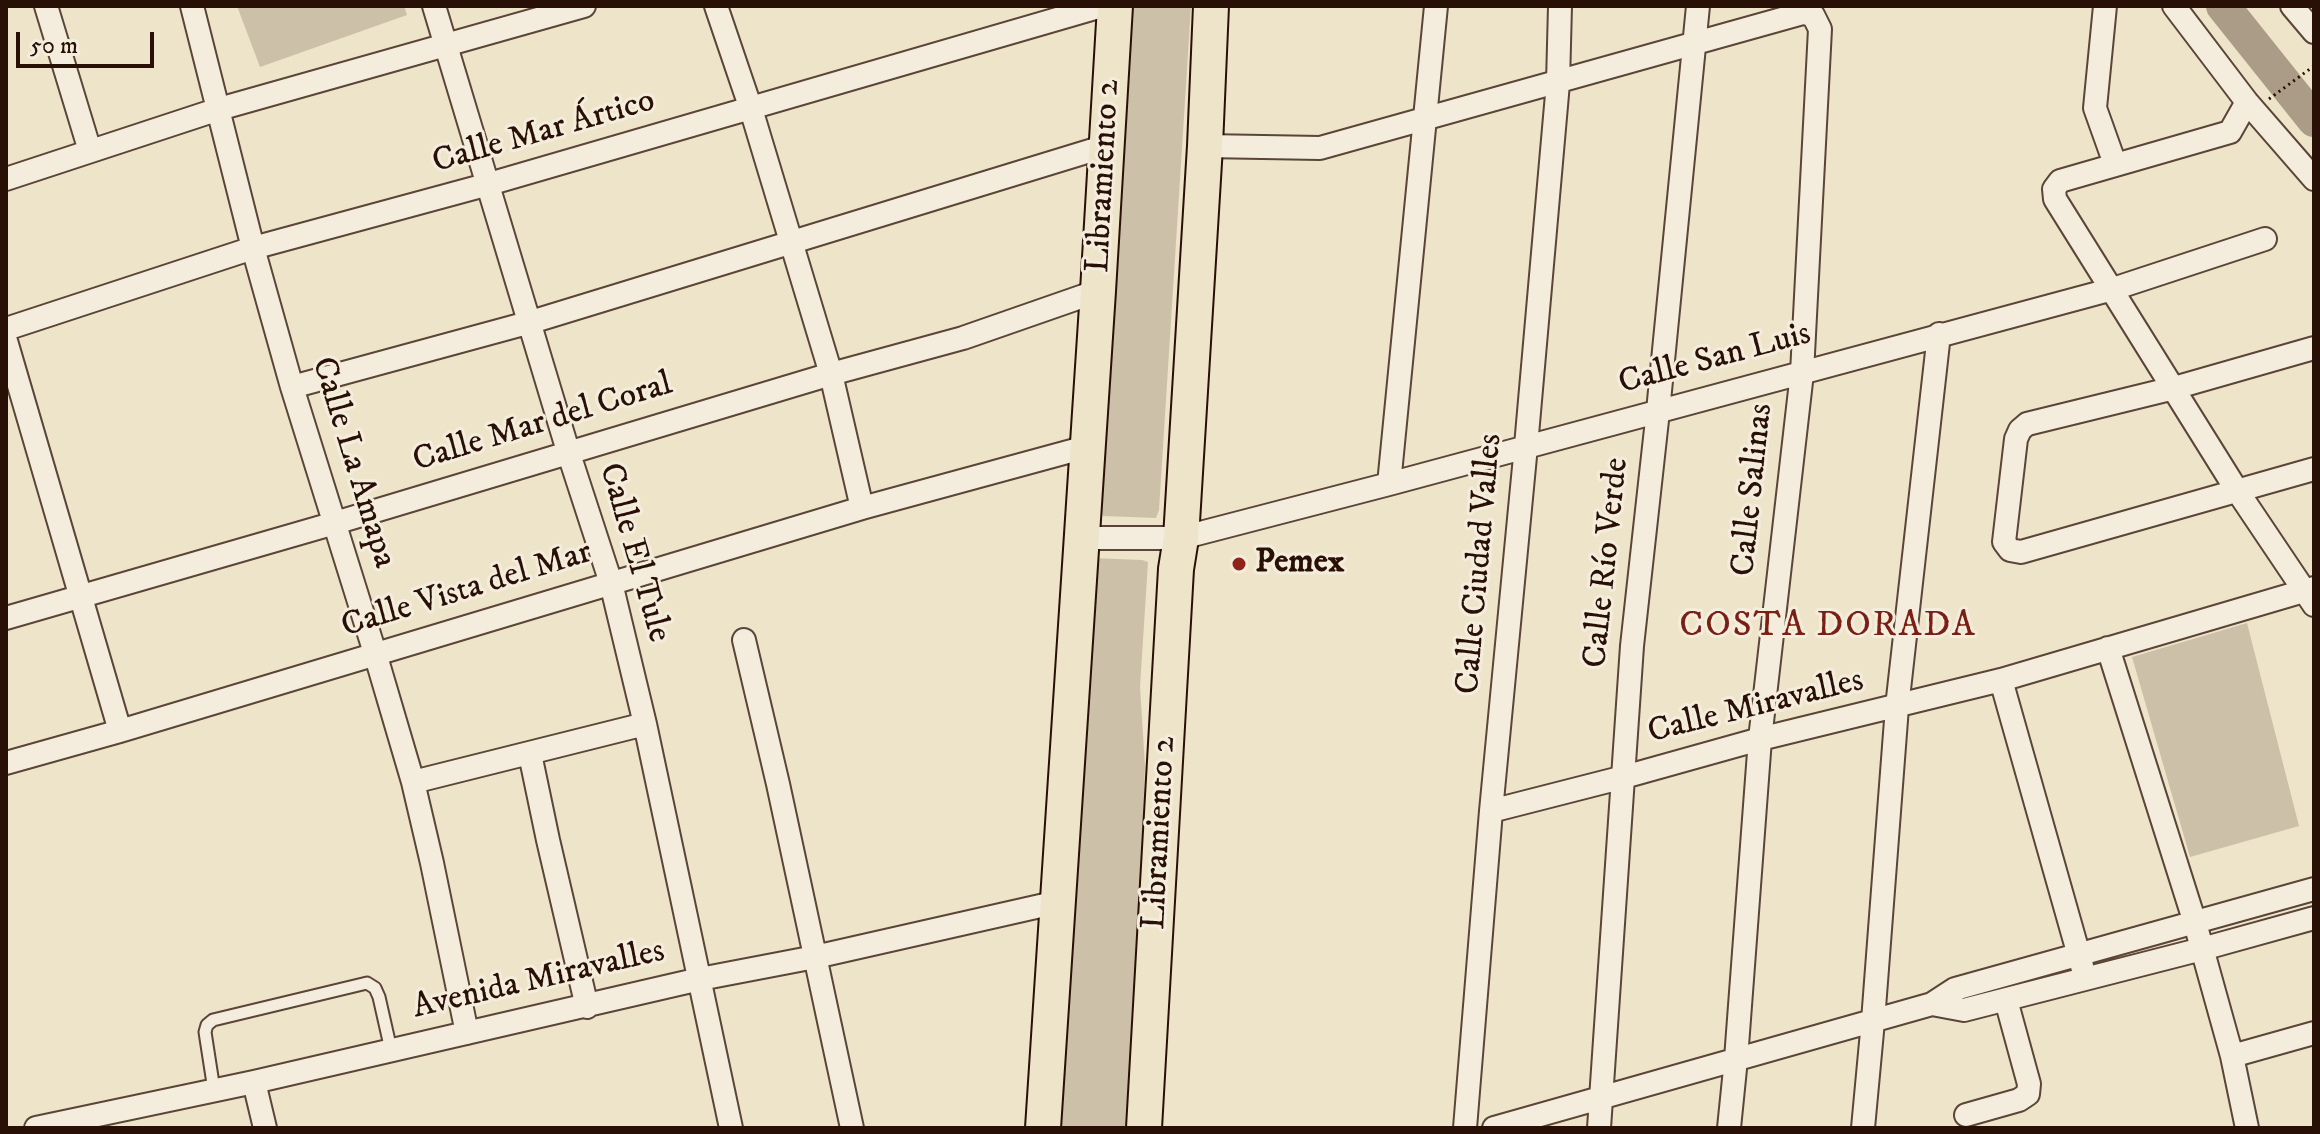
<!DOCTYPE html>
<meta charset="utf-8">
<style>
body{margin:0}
#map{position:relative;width:2320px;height:1134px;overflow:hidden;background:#eee4ca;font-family:"IM FELL DW Pica",serif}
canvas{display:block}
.frame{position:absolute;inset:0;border:8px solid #281006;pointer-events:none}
.scale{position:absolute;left:16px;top:32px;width:138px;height:36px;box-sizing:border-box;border:4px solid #281006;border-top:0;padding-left:10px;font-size:24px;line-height:28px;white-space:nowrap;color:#281006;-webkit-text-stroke:6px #f4eddd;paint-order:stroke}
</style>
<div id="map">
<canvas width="2320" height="1134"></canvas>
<div class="frame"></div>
<div class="scale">50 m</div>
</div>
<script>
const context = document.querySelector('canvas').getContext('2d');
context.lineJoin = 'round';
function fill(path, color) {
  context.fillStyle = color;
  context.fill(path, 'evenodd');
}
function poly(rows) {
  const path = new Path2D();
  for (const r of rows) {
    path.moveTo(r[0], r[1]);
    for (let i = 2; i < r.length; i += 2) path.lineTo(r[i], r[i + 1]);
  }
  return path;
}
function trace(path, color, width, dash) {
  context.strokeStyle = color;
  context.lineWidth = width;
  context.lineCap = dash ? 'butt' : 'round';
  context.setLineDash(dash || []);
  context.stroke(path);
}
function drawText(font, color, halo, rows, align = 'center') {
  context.font = font + ' "IM FELL DW Pica",serif';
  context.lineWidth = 6;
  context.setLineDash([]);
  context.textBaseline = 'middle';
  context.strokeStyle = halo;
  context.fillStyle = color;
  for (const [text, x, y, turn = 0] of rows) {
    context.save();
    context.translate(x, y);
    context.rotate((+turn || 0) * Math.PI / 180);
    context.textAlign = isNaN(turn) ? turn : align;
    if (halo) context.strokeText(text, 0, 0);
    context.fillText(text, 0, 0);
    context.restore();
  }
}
fill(poly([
 [237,6,404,6,407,15,260,67],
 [1122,6,1191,6,1159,510,1156,518,1103,516,1099,508],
 [1092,558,1142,560,1148,562,1140,687,1145,766,1132,1128,1060,1128],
 [2247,623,2299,826,2190,857,2132,657]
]), '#ccc0a9');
trace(poly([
 [2223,6,2314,120]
]), '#ab9c87', 34);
const lane = poly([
 [214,1090,205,1032,207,1025,213,1020,367,983,375,988,379,997,391,1050]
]);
const street = poly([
 [46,6,90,151],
 [192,6,253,248,292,387,375,653,413,782,432,863,467,1033],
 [434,6,568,451,611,583,645,724,731,1128],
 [716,6,751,109,831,374,862,508],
 [2105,6,2095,108,2115,164],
 [2174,6,2247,102,2314,179],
 [2292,6,2314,32],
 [2247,102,2230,132,2060,181,2054,189,2055,199,2236,489,2314,605],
 [1205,146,1320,148,1803,13,1813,15],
 [6,179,219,109,584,6],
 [6,329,253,248,489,184,1102,6],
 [6,341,120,731],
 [2314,348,2174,388,2027,424,2020,430,2016,439,2004,542,2010,550,2021,552,2314,469],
 [292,387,531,322,1106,146],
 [1389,484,1436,6],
 [1081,538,1181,538,1389,484,2113,289,2265,239],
 [6,618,335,523,831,374,963,338,1098,291],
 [744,640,778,784,852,1128],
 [2108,648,2195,923,2232,1056,2247,1128],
 [2001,680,2082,966],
 [530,754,548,840,587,1007],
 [6,763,120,731,862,508,1086,447],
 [413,782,645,724],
 [1491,811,1624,777,1760,739,2001,680,2314,588],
 [1932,1004,1964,1010,2202,949,2314,918],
 [2232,1056,2314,1033],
 [254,1082,265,1128],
 [1966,1115,2019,1100,2028,1094,2029,1084,2006,1000],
 [36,1128,254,1082,700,979,815,957,1058,902],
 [1465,1128,1491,811,1526,446,1558,83,1560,6],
 [1494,1128,1932,1004,1955,989,2314,889],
 [1599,1128,1632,646,1658,411,1698,6],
 [1729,1128,1736,1059,1760,739,1802,373,1820,29,1813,15],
 [1863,1128,1873,1021,1897,707,1939,334]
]);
const primary = poly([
 [1043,1128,1098,291,1115,6],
 [1144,1128,1176,569,1181,538,1205,146,1211,6]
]);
trace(lane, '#5a4537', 15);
trace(street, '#5a4537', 26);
trace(primary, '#281006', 38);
trace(poly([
 [2269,99,2314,66]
]), '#281006', 3, [2, 4]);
trace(lane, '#f4eddd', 11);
trace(street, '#f4eddd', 22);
trace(primary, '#eee4ca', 34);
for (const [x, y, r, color] of [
 [1239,564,8,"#8f2418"]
]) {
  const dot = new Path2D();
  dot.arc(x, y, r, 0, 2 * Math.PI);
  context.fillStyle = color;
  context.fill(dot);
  trace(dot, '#f4eddd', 3);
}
drawText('34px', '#281006', '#f4eddd', [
 ["Calle Mar Ártico",544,133,-16],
 ["Libramiento 2",1105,176,-87],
 ["Calle San Luis",1715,360,-15],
 ["Calle Mar del Coral",543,424,-17],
 ["Calle La Amapa",352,463,73],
 ["Calle Salinas",1754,490,-84],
 ["Calle El Tule",633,553,74],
 ["Calle Río Verde",1608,563,-84],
 ["Calle Ciudad Valles",1481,564,-85],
 ["Calle Vista del Mar",467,591,-17],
 ["Calle Miravalles",1756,708,-14],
 ["Libramiento 2",1161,833,-87],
 ["Avenida Miravalles",539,981,-13]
]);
drawText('bold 34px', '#281006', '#f4eddd', [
 ["Pemex",1255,564]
], 'left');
context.letterSpacing = '2px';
drawText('36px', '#7a1f14', '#f4eddd', [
 ["COSTA DORADA",1828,628]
]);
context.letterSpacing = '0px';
</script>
